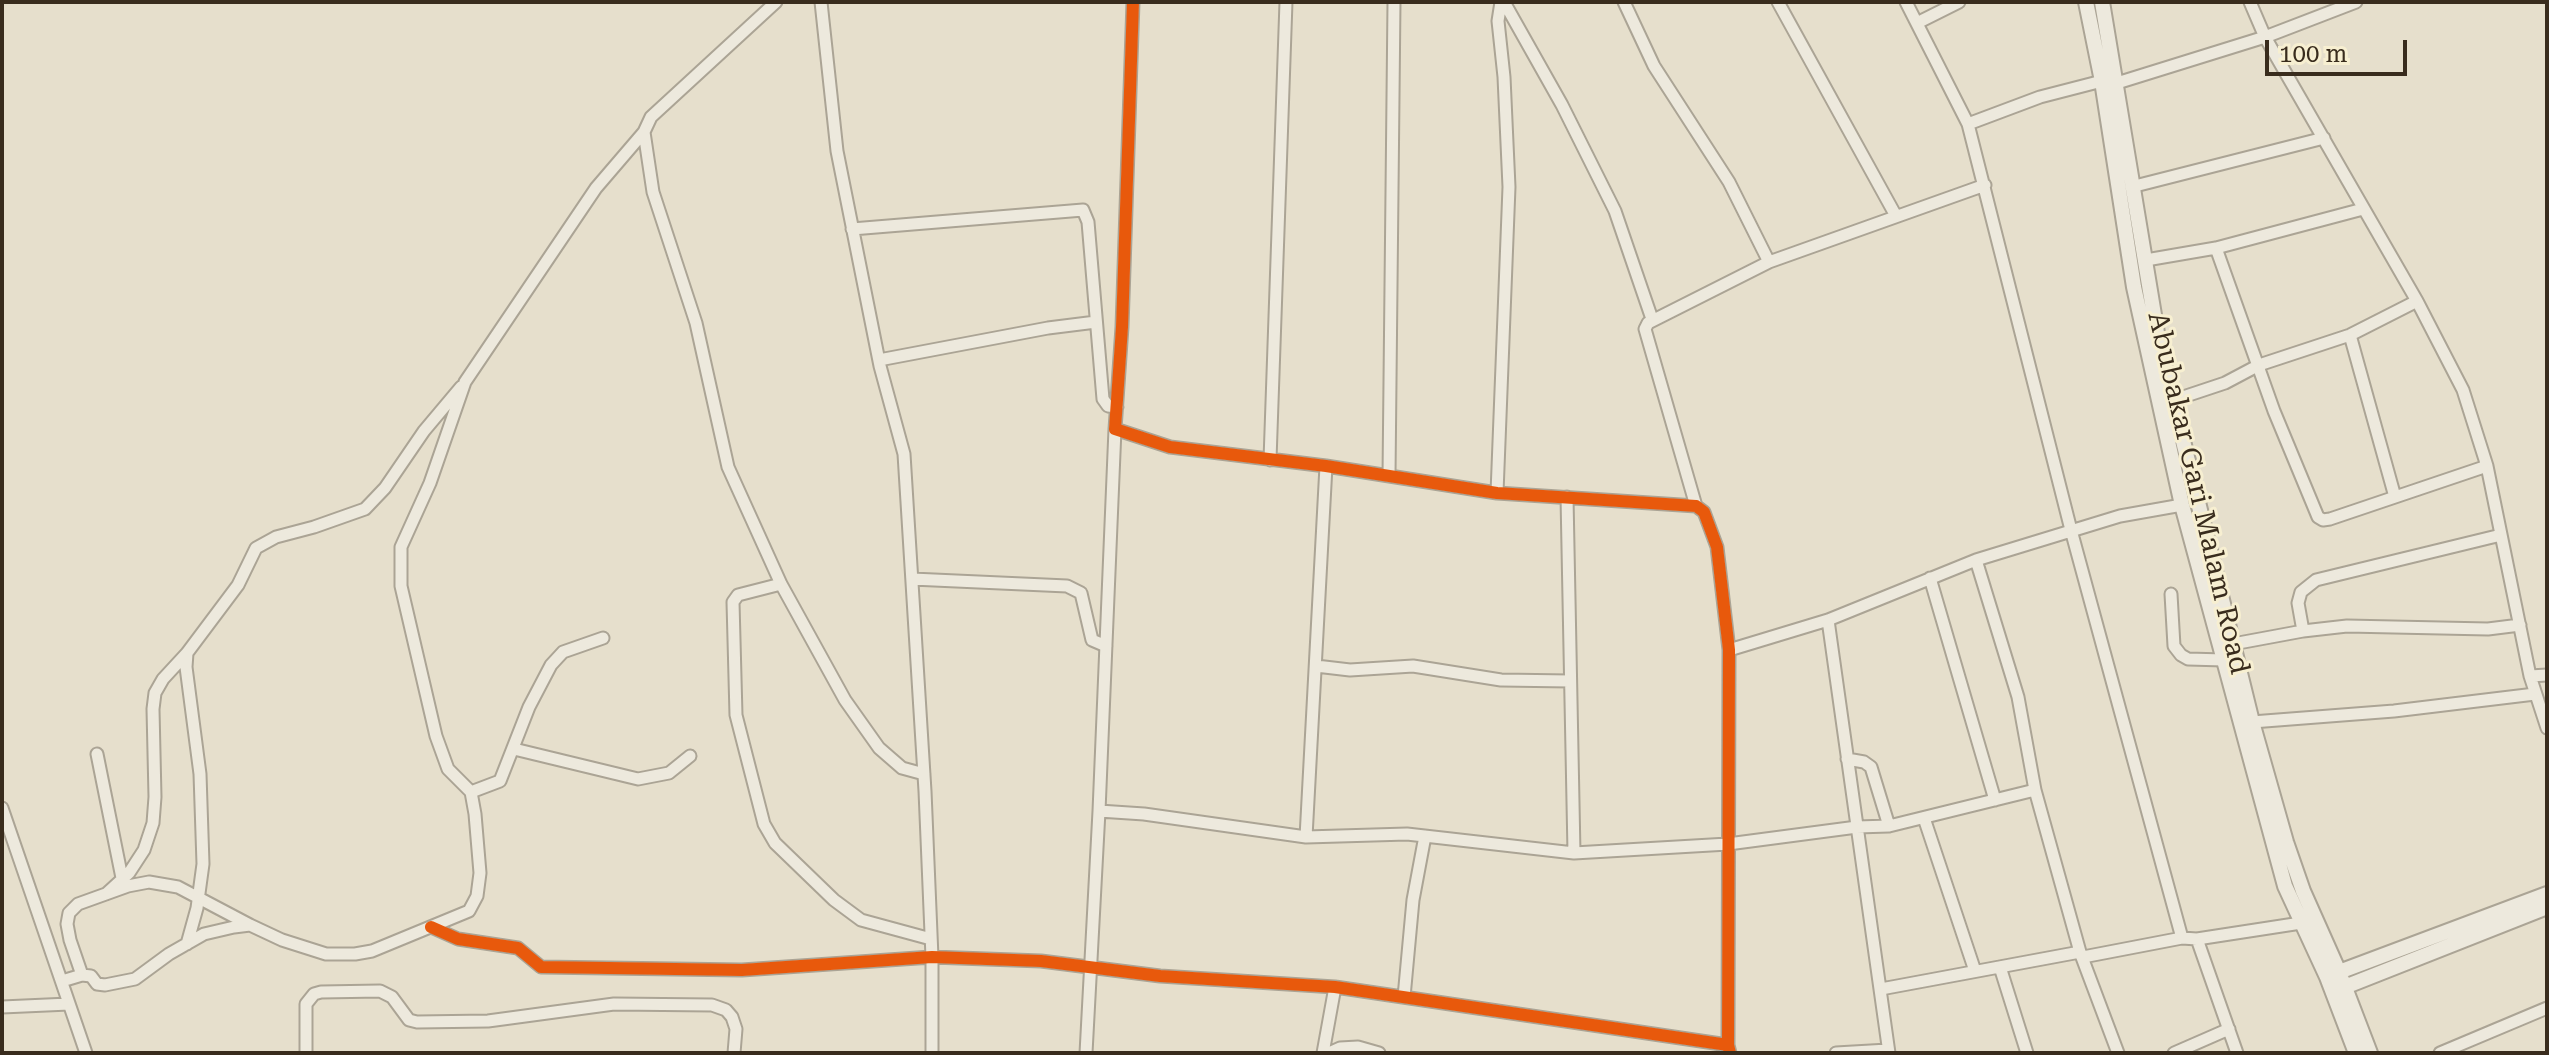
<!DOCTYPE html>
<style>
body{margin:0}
#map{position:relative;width:2549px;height:1055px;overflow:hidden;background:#e6dfcc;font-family:"Roboto Serif",serif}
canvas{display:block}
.frame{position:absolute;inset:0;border:4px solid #392c1d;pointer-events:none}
.scale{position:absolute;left:2265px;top:40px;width:142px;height:36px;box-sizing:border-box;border:4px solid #392c1d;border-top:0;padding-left:10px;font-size:24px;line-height:28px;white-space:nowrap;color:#392c1d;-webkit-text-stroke:6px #f7efd1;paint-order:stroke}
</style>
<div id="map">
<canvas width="2549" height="1055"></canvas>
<div class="frame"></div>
<div class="scale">100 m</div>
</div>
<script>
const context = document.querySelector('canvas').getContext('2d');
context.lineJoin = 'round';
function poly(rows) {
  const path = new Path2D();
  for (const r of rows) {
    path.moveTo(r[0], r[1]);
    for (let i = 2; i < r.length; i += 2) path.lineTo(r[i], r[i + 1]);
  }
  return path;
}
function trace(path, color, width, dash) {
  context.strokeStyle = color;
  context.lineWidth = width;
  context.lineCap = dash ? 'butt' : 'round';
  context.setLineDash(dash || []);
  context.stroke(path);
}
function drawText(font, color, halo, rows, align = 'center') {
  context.font = font + ' "Roboto Serif",serif';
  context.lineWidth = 6;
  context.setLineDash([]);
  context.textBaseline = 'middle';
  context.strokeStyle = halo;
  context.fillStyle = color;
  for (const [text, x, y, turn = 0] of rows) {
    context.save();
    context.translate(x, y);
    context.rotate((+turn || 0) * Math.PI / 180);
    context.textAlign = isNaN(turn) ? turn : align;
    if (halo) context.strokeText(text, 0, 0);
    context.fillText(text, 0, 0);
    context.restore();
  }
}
const minor = poly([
 [776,2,651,117,644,132,653,192,696,323,728,467,781,584,845,700,879,748,902,768,924,774],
 [821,2,837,151,880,366,904,454,925,791,932,957,932,1053],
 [1133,2,1122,327,1115,429,1170,447,1326,466,1497,493,1696,506,1704,512,1717,547,1729,650,1728,1045,1730,1053],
 [1504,2,1562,105,1615,211,1652,319],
 [1624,2,1654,66,1729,182,1769,262],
 [1778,2,1896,216],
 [1906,2,1968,124,2071,530,2182,938],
 [2250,2,2265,37,2417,301,2463,390,2487,466,2530,676,2547,728],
 [1917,23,1959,2],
 [1968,124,2040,97,2102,81,2117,83,2265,37,2356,2],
 [2131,187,2324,138],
 [852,229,1083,210,1088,222,1103,399,1108,406,1117,407],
 [2216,248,2274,411,2318,517,2323,520,2330,519,2487,466],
 [2146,260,2216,248,2363,209],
 [2350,335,2395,497],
 [879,360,1048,328,1096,322],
 [2174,400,2225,383,2259,365,2350,335,2417,301],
 [1270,460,1286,2],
 [1389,476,1394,2],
 [1497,493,1509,187,1504,77,1498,21,1501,2],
 [1567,497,1574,853],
 [1696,506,1645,329,1648,323,1769,262,1985,185],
 [1976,560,2018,697,2035,790,2080,952,2118,1053],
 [1930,578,1995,800],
 [912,579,1067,586,1081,593,1092,640,1106,646],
 [781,584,738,595,733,602,736,715,764,824,775,843,834,900,861,920,931,939],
 [2171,594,2174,646,2181,655,2188,659,2224,660],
 [1828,620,1889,1053],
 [2303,631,2298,603,2301,592,2316,580,2501,535],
 [2233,644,2303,631,2347,626,2488,629,2520,625],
 [1729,650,1828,620,1976,560,2120,516,2182,505],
 [1316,666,1350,670,1413,666,1501,680,1570,681],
 [2530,676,2547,675],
 [2252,722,2394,711,2535,694],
 [514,749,638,779,669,773,690,756],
 [97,754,123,883],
 [1847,759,1864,762,1871,767,1889,826],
 [471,792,500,781,529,707,551,665,563,652,603,638],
 [2,808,86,1053],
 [1099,811,1115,429],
 [1924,818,1975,971],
 [1306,837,1326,466],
 [106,894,129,873,144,850,153,823,155,797,153,709,155,693,163,679,187,653],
 [431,927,458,939,518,948,541,967,742,970,932,957,1041,961,1160,976,1335,987,1728,1045],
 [2197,939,2237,1053],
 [187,944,197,908,203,864,200,774,186,667,187,653,238,585,256,548,276,537,314,527,365,509,385,488,424,431,461,387],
 [2083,957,2182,938,2197,939,2301,923],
 [2000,967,2027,1053],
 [82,975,70,940,67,924,69,913,78,904,128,886,149,882,178,887,250,925],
 [62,981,82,975,91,976,97,984,105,985,135,979,169,954,204,934,234,927,250,925,282,940,326,954,355,954,372,951,469,911,477,896,480,873,475,814,471,792,448,769,436,736,401,586,401,547,430,483,465,382,596,188,644,132],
 [1881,989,2080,952],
 [1404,997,1413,900,1425,836],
 [2,1007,69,1004],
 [306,1053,306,1004,314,994,321,992,380,991,392,997,409,1020,417,1022,488,1021,614,1004,712,1005,726,1010,732,1017,736,1029,734,1053],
 [1086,1053,1099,811,1144,814,1306,837,1407,834,1574,853,1728,844,1857,827,1889,826,2035,790],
 [1323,1053,1335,987],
 [1329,1053,1340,1048,1358,1047,1379,1053],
 [1836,1053,1888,1050],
 [2174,1053,2229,1029],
 [2440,1053,2547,1008]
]);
const tertiary = poly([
 [2086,2,2102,81,2134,287,2182,505,2285,886,2327,977,2356,1053],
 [2102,2,2158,339,2252,722,2286,842,2303,891,2339,972,2370,1053],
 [2331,975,2547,894],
 [2337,990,2547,907]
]);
trace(minor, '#aba495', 15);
trace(tertiary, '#aba495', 18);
trace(minor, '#ede9dd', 11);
trace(tertiary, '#ede9dd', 14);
trace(poly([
 [1133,2,1122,327,1115,429,1170,447,1326,466,1497,493,1696,506,1704,512,1717,547,1729,650,1728,1045,1730,1053],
 [431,927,458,939,518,948,541,967,742,970,932,957,1041,961,1160,976,1335,987,1728,1045]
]), '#e8590c', 12);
drawText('28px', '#392c1d', '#f7efd1', [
 ["Abubakar Gari Malam Road",2198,493,77]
]);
</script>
